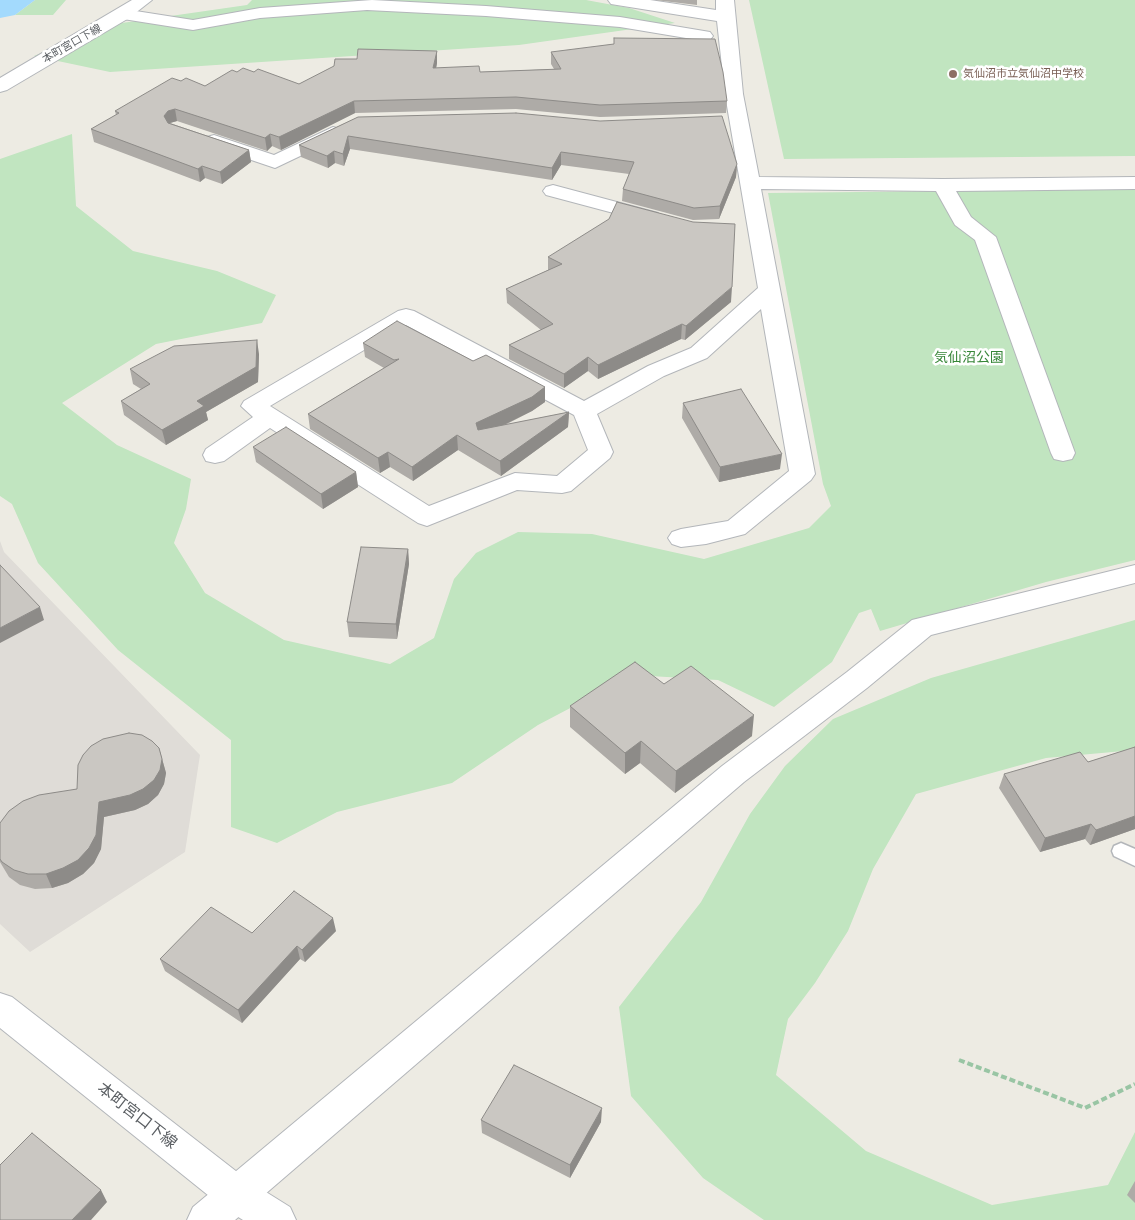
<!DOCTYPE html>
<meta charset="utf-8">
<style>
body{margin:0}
canvas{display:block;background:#edebe3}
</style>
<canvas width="1135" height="1220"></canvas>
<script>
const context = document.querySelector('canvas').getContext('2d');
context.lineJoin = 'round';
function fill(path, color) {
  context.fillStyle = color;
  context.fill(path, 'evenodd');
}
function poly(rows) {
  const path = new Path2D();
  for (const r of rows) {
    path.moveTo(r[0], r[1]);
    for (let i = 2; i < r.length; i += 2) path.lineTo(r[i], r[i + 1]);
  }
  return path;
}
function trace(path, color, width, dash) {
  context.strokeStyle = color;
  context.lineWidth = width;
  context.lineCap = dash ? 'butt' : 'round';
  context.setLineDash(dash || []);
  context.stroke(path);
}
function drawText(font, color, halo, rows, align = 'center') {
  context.font = font + ' Rubik,"Noto Sans JP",sans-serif';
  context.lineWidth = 5;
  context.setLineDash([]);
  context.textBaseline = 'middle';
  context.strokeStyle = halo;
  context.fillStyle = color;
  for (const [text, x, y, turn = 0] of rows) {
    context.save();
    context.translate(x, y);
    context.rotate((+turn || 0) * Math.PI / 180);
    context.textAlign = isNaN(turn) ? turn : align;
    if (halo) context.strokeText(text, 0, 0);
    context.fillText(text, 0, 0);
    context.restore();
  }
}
fill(poly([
 [0,541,4,552,200,755,185,852,30,952,0,924]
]), '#dfdcd7');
fill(poly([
 [35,0,66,0,53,15,15,15],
 [252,0,586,0,629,8,675,23,519,45,110,72,34,56,108,25,247,5],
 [749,0,1135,0,1135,156,784,159],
 [72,134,76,206,133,251,217,271,276,295,262,323,156,344,62,403,117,445,191,479,186,509,174,543,205,593,284,640,390,664,434,638,454,579,476,553,518,532,592,534,704,559,809,528,831,506,823,484,768,193,1135,189,1135,560,1046,582,880,631,871,609,859,613,832,662,774,707,718,680,633,675,538,725,452,783,337,812,277,843,231,827,231,740,118,650,38,563,12,504,0,496,0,159],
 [1135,620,1135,750,1046,758,916,794,873,869,848,931,815,983,788,1019,776,1075,866,1151,992,1205,1108,1185,1135,1132,1135,1220,764,1220,703,1178,631,1096,619,1007,701,902,750,814,785,766,833,719,931,678]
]), '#c1e5c0');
fill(poly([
 [0,0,35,0,15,15,0,18]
]), '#a3dafd');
const service = poly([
 [1121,843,1135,849,1135,866,1114,856,1112,851,1114,846,1121,843]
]);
const minor = poly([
 [372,0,486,6,620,17,710,32,713,36,710,40,704,41,620,27,486,16,367,10,260,18,193,30,123,19,117,18,114,14,117,10,123,9,193,20,260,8,372,0],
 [608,0,650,0,716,10,716,0,734,0,743,94,759,177,943,179,1135,177,1135,189,956,191,971,217,996,237,1075,453,1072,459,1063,461,1054,459,1051,453,975,240,955,225,936,191,761,189,815,474,811,480,745,534,706,544,681,547,672,544,668,538,672,532,681,529,728,521,789,471,761,309,707,358,664,376,597,414,613,452,610,458,571,491,562,493,517,490,427,526,418,523,270,428,224,461,215,463,206,461,203,455,206,449,253,417,241,406,244,401,398,311,406,309,414,311,584,401,648,366,691,348,758,288,725,94,717,21,617,5,611,4,608,0],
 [406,325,574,415,588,450,557,476,515,473,429,506,270,406,406,325],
 [333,127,340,129,343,133,340,137,275,168,207,145,204,141,207,137,214,135,274,155,333,127],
 [553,185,658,213,661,217,658,221,651,223,546,195,543,191,546,187,553,185],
 [1135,565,1135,583,931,635,867,688,744,782,235,1220,187,1220,193,1207,722,766,847,672,912,620,1135,565]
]);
const tertiary = poly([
 [132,0,152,0,129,18,7,90,0,92,0,78,132,0],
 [0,993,12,997,250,1182,290,1207,296,1220,243,1220,224,1208,0,1028,0,993]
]);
trace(service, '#b3b6ba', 3);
trace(minor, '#b3b6ba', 2);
trace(tertiary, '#b3b6ba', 2);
trace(poly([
 [959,1060,1085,1108,1135,1084]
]), '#99c5a4', 4, [6, 3]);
fill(service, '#fff');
fill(minor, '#fff');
fill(tertiary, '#fff');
fill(poly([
 [655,0,697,0,697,5],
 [437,51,437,63,436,68,480,72,554,69,551,64,551,52,727,101,726,113,600,117,516,109,355,113,281,150,272,146,267,151,177,121,170,123,249,150,251,162,222,184,205,178,200,182,94,142,91,129,116,115,115,111,181,81,205,86,237,72,254,72,299,84,357,59],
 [358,117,737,164,736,177,719,219,693,220,622,201,623,189,629,174,561,165,552,180,350,149,344,166,335,163,328,168,301,157,299,145],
 [548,257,731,302,685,340,681,339,598,379,588,371,564,388,509,359,509,345,541,330,507,303,506,289,548,270],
 [363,343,473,361,545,387,545,402,532,411,505,425,569,412,568,427,501,476,458,450,413,481,390,467,380,473,310,429,308,414,384,368,365,357],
 [259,354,258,382,206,412,208,420,166,445,124,415,121,401,141,389,133,384,130,369],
 [683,403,780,469,719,482,682,418],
 [253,447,356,472,358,487,323,509,256,462],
 [408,549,409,564,397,639,349,637,347,622],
 [664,684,752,736,675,793,640,763,625,774,570,727,570,706],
 [1135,747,1135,829,1090,845,1085,839,1040,852,999,788,1004,774,1088,762],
 [159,748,166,773,164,784,158,795,148,804,135,810,104,817,101,849,94,863,83,874,68,883,52,888,35,889,20,885,9,877,0,862,0,823,77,789],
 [336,931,305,962,300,959,242,1023,165,971,160,959,252,933],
 [481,1120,601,1122,570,1178,482,1133],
 [1135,1181,1135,1203,1127,1195]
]), '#aeaba7');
fill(poly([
 [437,51,437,63,434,80,433,68],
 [354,101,355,113,281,150,279,137],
 [175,109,177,121,170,123,166,128,164,116,168,111],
 [270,134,272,146,267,151,265,138],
 [348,136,350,149,344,166,343,154],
 [249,150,251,162,222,184,220,172],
 [334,151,335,163,328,168,327,156],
 [561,152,561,165,552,180,552,168],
 [737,164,736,177,719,219,720,206],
 [202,166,205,178,200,182,198,169],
 [732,287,731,302,685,340,686,326],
 [682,324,681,339,598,379,598,365],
 [257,340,259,354,258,382,206,412,208,420,166,445,162,430,197,401],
 [588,357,588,371,564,388,564,374],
 [545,387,545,402,532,411,477,438,476,423],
 [569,412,568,427,501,476,500,461],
 [457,435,458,450,413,481,412,467],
 [388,452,390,467,380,473,378,458],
 [782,454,780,469,719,482,720,467],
 [356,472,358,487,323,509,321,494],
 [408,549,409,564,397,639,396,624],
 [40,607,44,620,0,643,0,628],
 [754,715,752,736,675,793,676,771],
 [641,741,640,763,625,774,625,753],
 [159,748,166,773,164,784,158,795,148,804,135,810,104,817,101,849,94,863,83,874,68,883,52,888,46,874,99,802],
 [1135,816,1135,829,1090,845,1096,830],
 [1091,824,1085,839,1040,852,1045,838],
 [333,918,336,931,305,962,302,950],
 [297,946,300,959,242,1023,238,1010],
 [602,1108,601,1122,570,1178,570,1165],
 [101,1190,107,1202,91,1220,72,1220]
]), '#8d8b88');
const building = poly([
 [614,38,715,39,723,72,727,101,600,105,516,97,354,101,279,137,270,134,265,138,175,109,168,111,164,116,168,123,249,150,220,172,202,166,198,169,91,129,119,113,115,111,172,78,181,81,186,78,205,86,232,70,237,72,243,68,254,72,258,69,299,84,334,66,335,59,357,59,358,49,437,51,433,68,479,66,480,72,561,69,551,52,614,44,614,38],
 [516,113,600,121,722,116,737,164,720,206,694,208,623,189,634,162,561,152,552,168,348,136,343,154,334,151,327,156,299,145,358,117,516,113],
 [617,202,693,222,735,224,732,287,686,326,682,324,598,365,588,357,564,374,509,345,553,324,506,289,562,264,548,257,609,219,617,202],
 [397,321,473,361,486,355,545,387,532,397,476,423,478,430,569,412,500,461,457,435,412,467,388,452,378,458,308,414,399,359,394,360,363,343,397,321],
 [257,340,256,367,197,401,204,406,162,430,121,401,150,384,130,369,174,346,257,340],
 [741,389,782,454,720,467,683,403,741,389],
 [286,427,356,472,321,494,253,447,286,427],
 [361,547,408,549,396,624,347,622,361,547],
 [0,565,40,607,0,628,0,565],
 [635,662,664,684,691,666,754,715,676,771,641,741,625,753,570,706,635,662],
 [129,733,142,735,152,741,159,748,162,759,160,770,154,780,143,789,130,795,99,802,96,835,89,848,78,860,63,868,46,874,28,874,14,870,2,862,0,859,0,823,9,811,23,801,39,795,77,789,78,765,83,755,91,746,103,739,129,733],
 [1135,747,1135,816,1096,830,1091,824,1045,838,1004,774,1080,752,1088,762,1135,747],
 [294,891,333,918,302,950,297,946,238,1010,160,959,211,907,252,933,294,891],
 [514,1065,602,1108,570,1165,481,1120,514,1065],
 [32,1133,101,1190,72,1220,0,1220,0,1165,32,1133]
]);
fill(building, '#cac7c2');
trace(building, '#8d8b88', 1);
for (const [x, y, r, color] of [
 [953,74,5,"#8d6e63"]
]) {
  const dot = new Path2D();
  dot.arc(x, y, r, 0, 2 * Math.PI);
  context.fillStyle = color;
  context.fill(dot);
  trace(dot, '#fff', 2);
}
drawText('11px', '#5b5f63', '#fff', [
 ["本町宮口下線",72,44,-30]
]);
drawText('11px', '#785e54', '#fff', [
 ["気仙沼市立気仙沼中学校",963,74]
], 'left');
drawText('14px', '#378638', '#fff', [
 ["気仙沼公園",969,358]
]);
drawText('16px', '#5b5f63', '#fff', [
 ["本町宮口下線",137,1116,38]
]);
</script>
